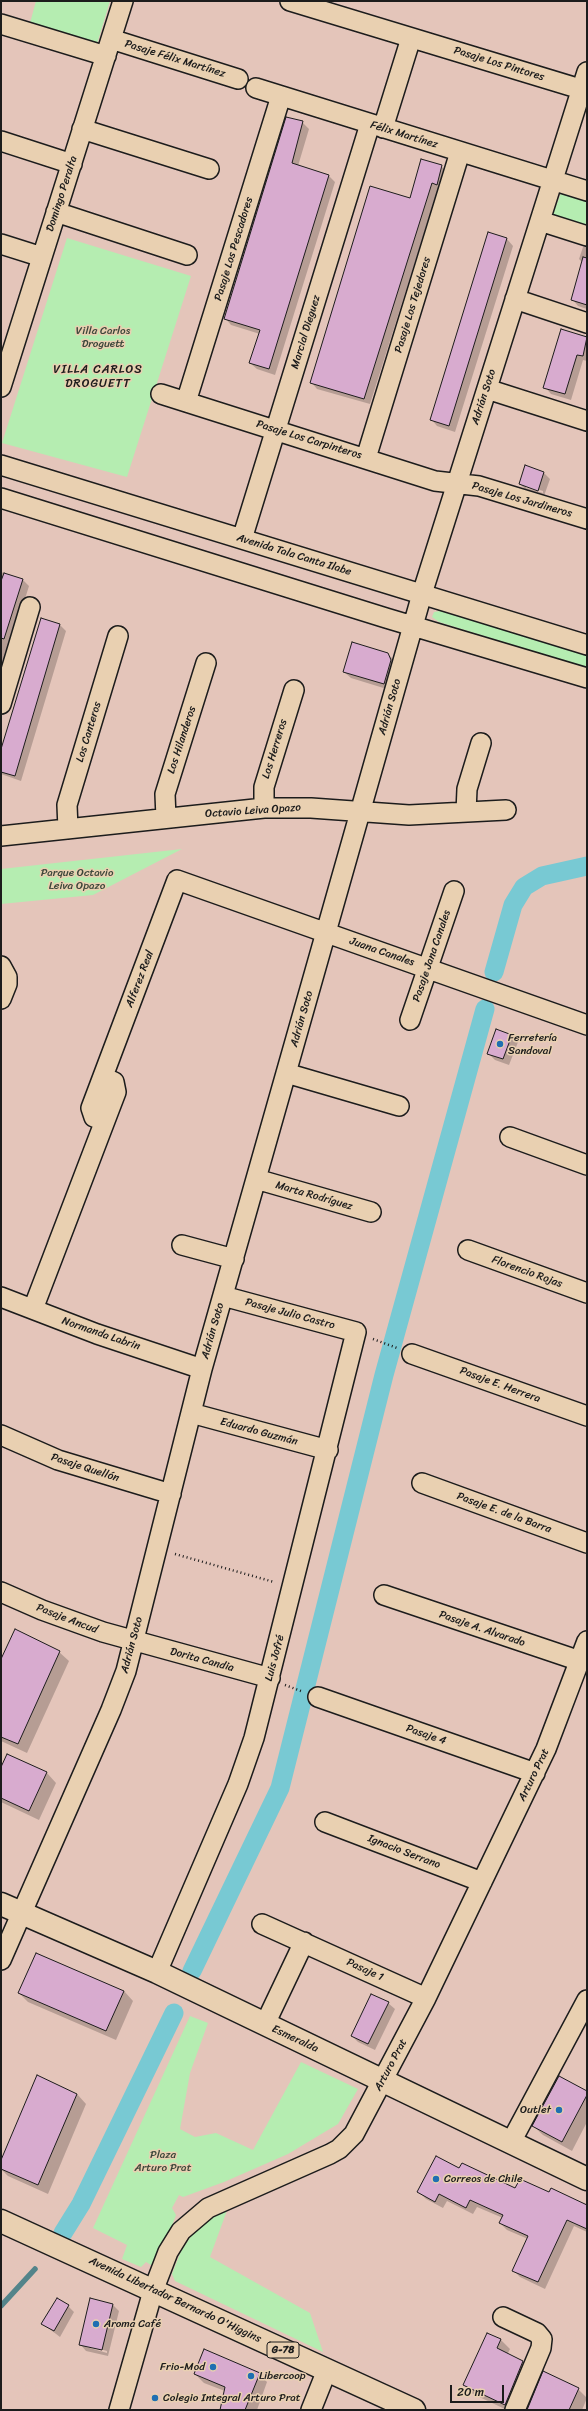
<!DOCTYPE html>
<meta charset="utf-8">
<style>
body{margin:0}
#map{position:relative;width:588px;height:2411px;overflow:hidden;background:#e4c5ba;font-family:Sriracha,sans-serif}
canvas{display:block}
.frame{position:absolute;inset:0;border:2px solid #1c1c1c;pointer-events:none}
.scale{position:absolute;left:450px;top:2385px;width:54px;height:18px;box-sizing:border-box;border:2px solid #1c1c1c;border-top:0;padding-left:5px;font-size:12px;line-height:14px;white-space:nowrap;color:#1c1c1c;-webkit-text-stroke:3px #e9d0b1;paint-order:stroke}
</style>
<div id="map">
<canvas width="588" height="2411"></canvas>
<div class="frame"></div>
<div class="scale">20 m</div>
</div>
<script>
const context = document.querySelector('canvas').getContext('2d');
context.lineJoin = 'round';
function fill(path, color) {
  context.fillStyle = color;
  context.fill(path, 'evenodd');
}
function poly(rows) {
  const path = new Path2D();
  for (const r of rows) {
    path.moveTo(r[0], r[1]);
    for (let i = 2; i < r.length; i += 2) path.lineTo(r[i], r[i + 1]);
  }
  return path;
}
function trace(path, color, width, dash) {
  context.strokeStyle = color;
  context.lineWidth = width;
  context.lineCap = dash ? 'butt' : 'round';
  context.setLineDash(dash || []);
  context.stroke(path);
}
function drawText(font, color, halo, rows, align = 'center') {
  context.font = font + ' Sriracha,sans-serif';
  context.lineWidth = 3;
  context.setLineDash([]);
  context.textBaseline = 'middle';
  context.strokeStyle = halo;
  context.fillStyle = color;
  for (const [text, x, y, turn = 0] of rows) {
    context.save();
    context.translate(x, y);
    context.rotate((+turn || 0) * Math.PI / 180);
    context.textAlign = isNaN(turn) ? turn : align;
    if (halo) context.strokeText(text, 0, 0);
    context.fillText(text, 0, 0);
    context.restore();
  }
}
fill(poly([
 [36,1,110,1,97,44,30,23],
 [567,191,587,197,587,229,560,220,553,214,561,193],
 [67,238,191,276,127,477,2,443],
 [440,611,587,655,587,668,439,622,432,617,434,612],
 [182,849,93,895,1,904,1,869],
 [190,2016,208,2023,190,2073,180,2129,195,2137,216,2133,253,2150,301,2062,358,2089,338,2124,288,2154,224,2182,183,2197,179,2195,172,2208,176,2215,156,2268,146,2262,141,2267,122,2259,127,2245,93,2228],
 [229,2205,210,2257,310,2313,323,2352,175,2281,172,2274,181,2251,201,2221]
]), '#b5edb1');
fill(poly([
 [302,122,309,129,298,166,329,176,335,182,275,375,257,369,250,363,260,334,231,325,225,318],
 [441,166,448,173,443,190,438,189,370,404,317,389,311,382,411,199],
 [507,239,513,246,455,432,437,426,431,419],
 [587,246,587,309,578,306,572,299,583,263,579,259,583,247],
 [562,331,587,339,587,361,583,360,571,400,551,394,545,387],
 [526,467,544,473,550,479,544,496,526,490,520,484],
 [526,486,543,491,543,493,526,488],
 [1,572,23,580,29,586,1,676],
 [60,625,66,631,21,781,1,774,1,754],
 [388,654,394,660,390,690,351,678,344,672],
 [512,1035,518,1042,509,1065,495,1060,488,1053],
 [59,1652,69,1661,27,1753,1,1741,1,1665],
 [8,1755,47,1773,56,1783,39,1820,1,1802,1,1769],
 [124,1991,133,2001,116,2040,28,2002,19,1993],
 [388,2003,395,2009,375,2050,358,2042,352,2036],
 [587,2092,587,2122,572,2151,543,2135,533,2126],
 [77,2094,86,2104,48,2194,8,2176,1,2169,1,2162],
 [459,2170,516,2190,549,2194,552,2189,587,2205,587,2232,574,2226,545,2289,520,2277,513,2270,528,2239,507,2230,500,2223,503,2218,477,2207,473,2214,447,2201,443,2208,426,2199,419,2192],
 [91,2299,113,2305,119,2311,108,2356,86,2351,80,2344],
 [86,2345,107,2351,107,2353,86,2347],
 [68,2306,74,2312,60,2337,43,2324],
 [488,2334,501,2340,510,2349,507,2355,522,2363,531,2372,507,2410,473,2394,464,2385],
 [195,2374,259,2374,267,2382,257,2410,221,2410,225,2391,204,2383],
 [578,2389,587,2398,582,2410,528,2410]
]), '#0003');
trace(poly([
 [1,2306,35,2269]
]), '#53848a', 5.5);
trace(poly([
 [494,972,513,905,524,887,542,876,587,866],
 [192,1971,280,1788,384,1375,485,1009],
 [63,2233,81,2204,174,2013]
]), '#78c9d3', 19);
const building = poly([
 [286,117,303,121,292,163,329,175,269,369,249,363,260,330,224,319,286,117],
 [421,159,442,165,437,185,432,183,364,399,310,383,370,186,410,198,421,159],
 [488,232,507,238,449,426,430,420,488,232],
 [583,257,587,258,587,305,571,300,583,257],
 [561,329,587,337,583,356,577,355,565,394,543,388,561,329],
 [525,465,544,472,538,491,519,484,525,465],
 [4,573,23,579,4,639,1,638,1,581,4,573],
 [41,618,60,624,15,776,1,772,1,749,41,618],
 [352,642,388,653,391,660,384,684,343,672,352,642],
 [496,1029,512,1035,503,1059,487,1054,496,1029],
 [15,1629,60,1651,18,1744,1,1737,1,1659,15,1629],
 [7,1754,47,1772,29,1811,1,1798,1,1767,7,1754],
 [36,1953,124,1991,106,2031,18,1993,36,1953],
 [371,1994,389,2002,368,2044,351,2036,371,1994],
 [37,2075,77,2094,38,2185,1,2169,1,2160,37,2075],
 [559,2076,587,2091,587,2095,562,2142,532,2126,559,2076],
 [436,2156,459,2168,462,2163,515,2188,520,2179,549,2192,551,2188,587,2205,587,2229,567,2220,538,2282,512,2271,528,2236,499,2223,503,2215,470,2200,466,2208,439,2194,435,2202,417,2192,436,2156],
 [57,2298,69,2305,54,2331,41,2324,57,2298],
 [90,2298,113,2304,102,2350,79,2345,90,2298],
 [487,2333,501,2339,497,2348,523,2361,505,2405,463,2385,487,2333],
 [204,2349,260,2373,245,2410,220,2410,225,2387,194,2374,204,2349],
 [543,2371,579,2388,569,2410,527,2410,543,2371]
]);
fill(building, '#d8abcf');
trace(building, '#1c1c1c', 1);
const minor = poly([
 [290,1,587,91],
 [1,24,106,56],
 [111,39,238,79],
 [256,88,587,191],
 [383,128,411,38],
 [82,129,209,169],
 [1,141,72,164],
 [56,212,187,255],
 [540,221,587,236],
 [1,244,42,257],
 [515,299,587,323],
 [1,387,123,1],
 [487,389,587,421],
 [161,394,435,481,479,486,587,519],
 [186,402,281,96],
 [366,458,460,152],
 [1,465,587,645],
 [1,498,386,618,587,678],
 [242,539,370,124],
 [1,704,30,607],
 [264,808,264,787,294,690],
 [466,812,467,789,481,743],
 [166,818,165,794,206,663],
 [68,829,67,805,118,636],
 [1,836,264,808,311,808,409,815,506,810],
 [1,966,7,977,7,984,1,999],
 [410,1020,454,891],
 [286,1073,399,1106],
 [105,1121,94,1117,91,1108,177,880,587,1025],
 [510,1137,587,1165],
 [256,1179,371,1212],
 [182,1245,234,1259],
 [468,1250,587,1293],
 [1,1297,97,1334,202,1369],
 [33,1309,116,1092,114,1082,103,1077],
 [412,1354,587,1416],
 [191,1413,328,1450],
 [1,1435,58,1460,171,1494],
 [422,1483,587,1543],
 [1,1592,42,1610,103,1632,270,1678],
 [384,1595,580,1661],
 [318,1697,535,1773],
 [325,1822,482,1882],
 [262,1924,426,1998],
 [1,1960,111,1710,126,1671,202,1369,422,594,587,72],
 [157,1972,238,1784,254,1738,356,1332,223,1296],
 [265,2024,304,1942],
 [511,2142,587,2000],
 [503,2317,537,2333,542,2339,541,2348,515,2410],
 [119,2410,153,2291,168,2252,181,2231,208,2208,330,2154,339,2149,354,2134,426,1998,546,1749,587,1641],
 [311,2410,327,2370]
]);
const major = poly([
 [1,1904,157,1972,587,2179],
 [1,2221,414,2410]
]);
trace(minor, '#1c1c1c', 22);
trace(major, '#1c1c1c', 25);
trace(poly([
 [373,1339,397,1348],
 [175,1554,274,1582],
 [285,1685,301,1691]
]), '#1c1c1c', 2.5, [1, 3]);
trace(minor, '#e9d0b1', 19);
trace(major, '#e9d0b1', 22);
for (const [x, y, r, color] of [
 [500,1044,4,"#1f6fb2"],
 [559,2110,4,"#1f6fb2"],
 [436,2179,4,"#1f6fb2"],
 [96,2324,4,"#1f6fb2"],
 [213,2367,4,"#1f6fb2"],
 [251,2376,4,"#1f6fb2"],
 [155,2398,4,"#1f6fb2"]
]) {
  const dot = new Path2D();
  dot.arc(x, y, r, 0, 2 * Math.PI);
  context.fillStyle = color;
  context.fill(dot);
  trace(dot, '#e9d0b1', 1.5);
}
for (const [x, y, w] of [
 [283,2350,32]
]) {
  const box = new Path2D();
  box.roundRect(x - w / 2, y - 8, w, 16, 3);
  context.fillStyle = '#e9d0b1';
  context.fill(box);
  trace(box, '#1c1c1c', 1);
}
drawText('bold 10px', '#1c1c1c', null, [
 ["G-78",283,2350]
]);
drawText('11px', '#1c1c1c', '#e9d0b1', [
 ["Pasaje Félix Martínez",175,59,17],
 ["Pasaje Los Pintores",499,64,17],
 ["Félix Martínez",404,135,17],
 ["Domingo Peralta",62,194,-72],
 ["Pasaje Los Pescadores",234,249,-73],
 ["Pasaje Los Tejedores",413,305,-73],
 ["Marcial Dieguez",306,332,-73],
 ["Adrián Soto",484,397,-72],
 ["Pasaje Los Carpinteros",309,440,17],
 ["Pasaje Los Jardineros",522,500,16],
 ["Avenida Tala Canta Ilabe",294,555,17],
 ["Adrián Soto",390,707,-74],
 ["Los Canteros",89,732,-73],
 ["Los Hilanderos",182,740,-72],
 ["Los Herreros",275,749,-73],
 ["Octavio Leiva Opazo",253,811,-4],
 ["Juana Canales",382,952,19],
 ["Pasaje Jana Canales",432,956,-71],
 ["Alferez Real",140,979,-69],
 ["Adrián Soto",302,1019,-74],
 ["Marta Rodríguez",314,1196,16],
 ["Florencio Rojas",527,1272,20],
 ["Pasaje Julio Castro",290,1314,15],
 ["Adrián Soto",213,1331,-74],
 ["Normanda Labrin",101,1334,19],
 ["Pasaje E. Herrera",500,1385,20],
 ["Eduardo Guzmán",259,1432,15],
 ["Pasaje Quellón",85,1468,18],
 ["Pasaje E. de la Barra",504,1513,20],
 ["Pasaje Ancud",67,1619,21],
 ["Pasaje A. Alvarado",482,1629,19],
 ["Adrián Soto",132,1645,-75],
 ["Luis Jofré",275,1658,-75],
 ["Dorita Candia",202,1660,15],
 ["Pasaje 4",426,1735,19],
 ["Arturo Prat",534,1775,-64],
 ["Ignacio Serrano",404,1852,21],
 ["Pasaje 1",365,1970,25],
 ["Esmeralda",295,2039,25],
 ["Arturo Prat",391,2065,-62],
 ["Avenida Libertador Bernardo O'Higgins",175,2300,25]
]);
drawText('11px', '#3b463a', '#e9d0b1', [
 ["Villa Carlos",103,331],
 ["Droguett",103,344],
 ["Parque Octavio",77,873],
 ["Leiva Opazo",77,886],
 ["Plaza",163,2155],
 ["Arturo Prat",163,2168]
]);
drawText('11px', '#1c1c1c', '#e9d0b1', [
 ["Ferretería",508,1038],
 ["Sandoval",508,1051],
 ["Outlet",551,2110,"right"],
 ["Correos de Chile",444,2179],
 ["Aroma Café",104,2324],
 ["Frio-Mod",205,2367,"right"],
 ["Libercoop",259,2376],
 ["Colegio Integral Arturo Prat",163,2398]
], 'left');
context.letterSpacing = '1px';
drawText('12px', '#1c1c1c', '#e9d0b1', [
 ["VILLA CARLOS",98,370],
 ["DROGUETT",98,384]
]);
context.letterSpacing = '0px';
</script>
